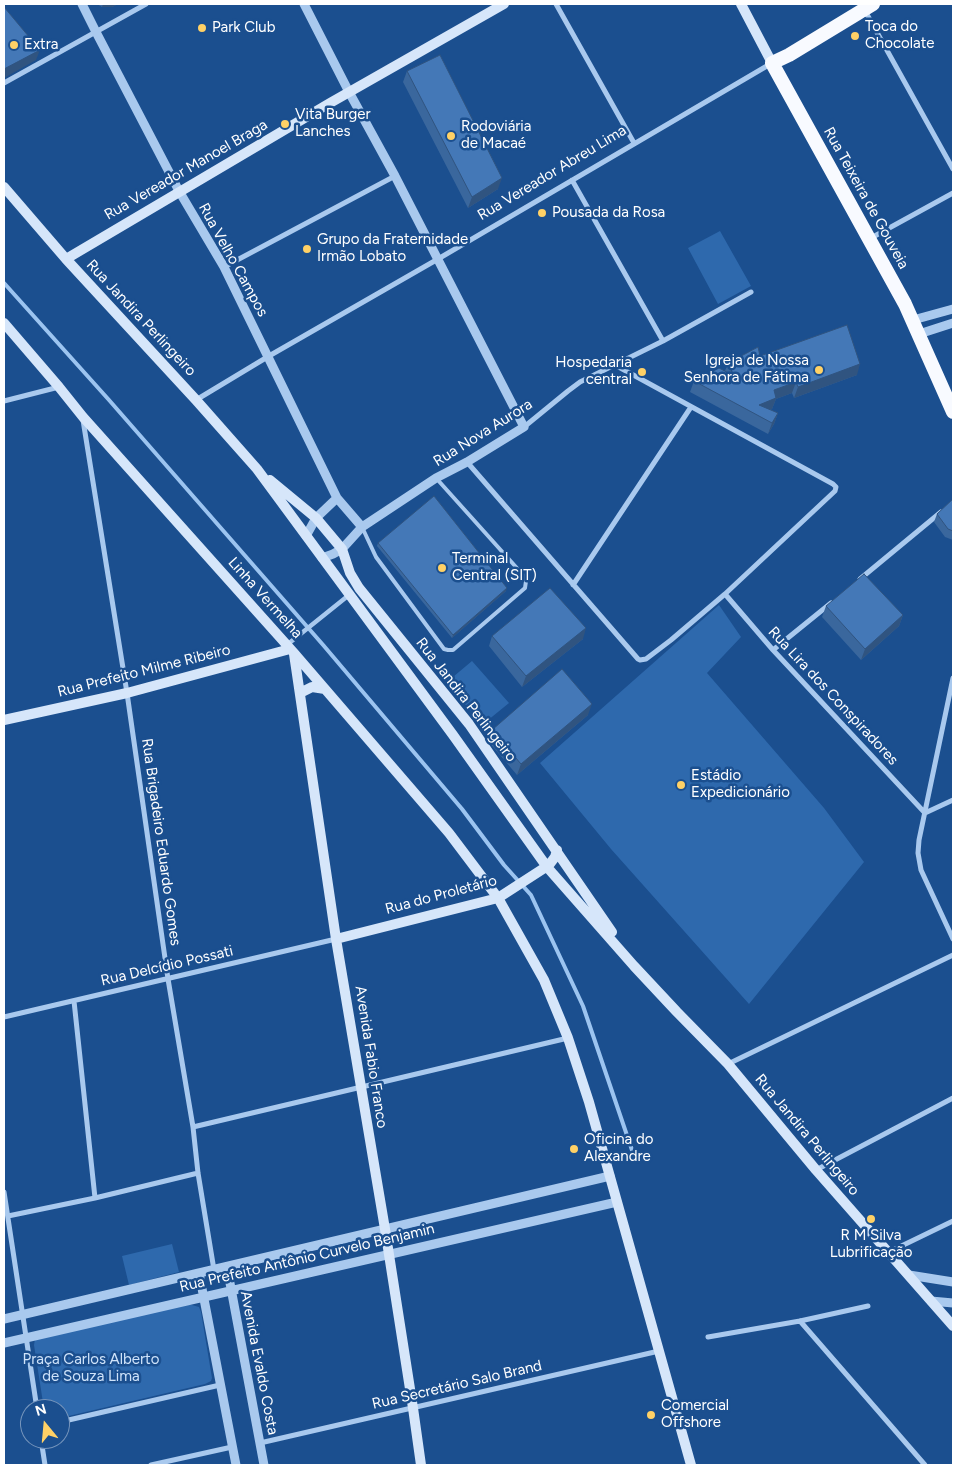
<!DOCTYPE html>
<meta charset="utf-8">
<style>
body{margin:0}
#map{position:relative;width:957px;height:1469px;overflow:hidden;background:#1b4f8f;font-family:Figtree,sans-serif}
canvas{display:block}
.frame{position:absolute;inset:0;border:5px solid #fff;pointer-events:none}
.north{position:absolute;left:20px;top:1399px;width:50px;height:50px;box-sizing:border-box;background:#1b4f8f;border:1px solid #7695bc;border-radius:50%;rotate:343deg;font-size:14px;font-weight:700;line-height:20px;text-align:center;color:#fff}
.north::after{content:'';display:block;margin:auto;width:18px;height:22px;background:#ffd166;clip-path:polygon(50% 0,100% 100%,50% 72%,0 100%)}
</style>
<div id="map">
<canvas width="957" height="1469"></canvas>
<div class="frame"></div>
<div class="north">N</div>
</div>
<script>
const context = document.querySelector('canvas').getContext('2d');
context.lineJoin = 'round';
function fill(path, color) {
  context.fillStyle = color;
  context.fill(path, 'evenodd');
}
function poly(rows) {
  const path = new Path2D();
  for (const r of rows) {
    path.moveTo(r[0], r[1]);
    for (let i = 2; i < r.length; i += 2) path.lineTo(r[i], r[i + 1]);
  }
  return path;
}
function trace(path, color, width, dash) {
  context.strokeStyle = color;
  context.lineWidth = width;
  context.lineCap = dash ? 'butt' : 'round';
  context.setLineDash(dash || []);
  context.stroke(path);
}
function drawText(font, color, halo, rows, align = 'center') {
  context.font = font + ' Figtree,sans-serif';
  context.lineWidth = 5;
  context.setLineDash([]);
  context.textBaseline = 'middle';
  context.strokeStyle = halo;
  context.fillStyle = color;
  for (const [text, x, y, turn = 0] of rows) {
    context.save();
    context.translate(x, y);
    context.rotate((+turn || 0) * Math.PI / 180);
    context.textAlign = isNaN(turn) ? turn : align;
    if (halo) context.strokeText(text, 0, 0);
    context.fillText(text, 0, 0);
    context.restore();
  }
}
fill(poly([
 [720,231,751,286,718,304,688,248],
 [719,605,741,637,707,673,824,808,864,862,749,1004,611,849,540,763],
 [472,661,509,703,482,725,447,682],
 [172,1244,179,1272,129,1285,122,1256],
 [186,1305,192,1305,199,1307,201,1312,212,1378,211,1381,205,1384,60,1418,60,1409,44,1409,34,1345,35,1339]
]), '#2e69ad');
trace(poly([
 [4,283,109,400,324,646,462,809,504,865,531,895,583,1006,634,1156]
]), '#9cc4f0', 4);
trace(poly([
 [362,527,376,557,444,649,448,650,453,650,525,588,526,581,524,576,436,478]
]), '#a9c9ee', 4);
trace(poly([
 [288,644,349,595]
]), '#a9c9ee', 4.5);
trace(poly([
 [556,4,634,143],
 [864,9,953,169],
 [4,83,146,4],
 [572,180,663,341],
 [871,238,953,193],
 [224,267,395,176],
 [196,400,269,356,438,259,772,63],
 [4,401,59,387],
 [83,420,127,693,168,979,193,1127,198,1173,214,1270],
 [524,427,568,391,580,382,663,341,751,292],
 [467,462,638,659,640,660,646,659,671,640,725,594,835,491,836,487,833,484,615,365],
 [860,579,941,512],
 [573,585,691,407],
 [725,594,773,650,925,813],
 [773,650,831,603],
 [953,678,919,840,918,853,921,870,953,939],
 [925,813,953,800],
 [74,1001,95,1198],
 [4,1017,336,939],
 [728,1064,953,955],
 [193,1127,568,1038],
 [816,1170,953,1098],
 [4,1192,37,1409],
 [8,1216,95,1198,198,1173],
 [889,1252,953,1221],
 [800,1321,925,1465],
 [708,1337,800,1321,868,1306],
 [60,1422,220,1385],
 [41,1439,45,1465],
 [260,1443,659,1351],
 [151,1465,232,1447]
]), '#a9c9ee', 5);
trace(poly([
 [82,4,96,32,179,191,224,267,337,498,362,527],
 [304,4,349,92,395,176,524,427,467,462,436,478,362,527,342,549,333,554,322,558],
 [913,320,953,309],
 [919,334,953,323],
 [306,536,316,518,337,498],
 [227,1267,264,1465],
 [199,1273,236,1465],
 [909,1275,953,1282],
 [931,1301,953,1303],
 [4,1319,610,1176],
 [4,1343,617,1202]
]), '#a9c9ee', 9);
trace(poly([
 [741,4,772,63],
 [4,187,66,259,196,400,257,469,453,735,547,867,634,966,677,1012,728,1064,816,1170,953,1326],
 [66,259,330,103,504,4],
 [4,323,59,387,83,417,294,653,449,833,498,898,544,980,568,1038,589,1102,691,1465],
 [270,480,316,518,342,549,350,573,359,588,469,724,612,932],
 [294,654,336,939,385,1229,413,1408,421,1465],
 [300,693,312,687,325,689],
 [4,720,127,693,290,649],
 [336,939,498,898,549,865,555,857,557,850]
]), '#d6e6fa', 10);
trace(poly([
 [873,4,789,55,772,63,905,304,953,412]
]), '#f8faff', 14);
fill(poly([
 [97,4,118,4,112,7,102,7],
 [407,71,498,189,468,208,403,82],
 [760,356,857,375,794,398,792,393,776,399,772,409,770,410,778,413,774,424,768,434,690,392,694,381,725,371,728,363],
 [953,499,953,540,945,537,934,522,937,514],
 [378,543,506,591,452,638,377,546],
 [826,606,903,615,899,626,861,660,822,617],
 [492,636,583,639,522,687,489,646],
 [588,715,517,775,488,741,492,730]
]), '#3a679d');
fill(poly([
 [103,4,118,4,112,7,102,7],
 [40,50,36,60,4,78,4,69],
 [502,178,498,189,468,208,472,197],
 [860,364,857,375,794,398,798,387],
 [796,382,792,393,776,399,772,409,757,415,759,405,774,390],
 [778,413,774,424,768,434,772,423],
 [507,588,506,591,452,638,453,635],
 [903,615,899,626,861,660,865,649],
 [586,628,583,639,522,687,526,676],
 [592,704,588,715,517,775,521,764]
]), '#305480');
const building = poly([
 [4,7,40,50,4,69,4,7],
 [440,55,502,178,472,197,407,71,440,55],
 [847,325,860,364,798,387,796,382,774,390,776,398,759,405,778,413,772,423,694,381,719,368,734,376,728,363,758,347,760,356,847,325],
 [434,496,507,588,453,635,378,543,434,496],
 [953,499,953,531,948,529,937,514,953,499],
 [864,574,903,615,865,649,826,606,864,574],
 [550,588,586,628,526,676,492,636,550,588],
 [562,669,592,704,521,764,492,730,562,669]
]);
fill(building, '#4478b7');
trace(building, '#305480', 1);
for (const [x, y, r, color] of [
 [202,28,5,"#ffd166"],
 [855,36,5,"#ffd166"],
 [14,45,5,"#ffd166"],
 [285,124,5,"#ffd166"],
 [451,136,5,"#ffd166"],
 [542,213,5,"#ffd166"],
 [307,249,5,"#ffd166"],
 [819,370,5,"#ffd166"],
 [642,372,5,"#ffd166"],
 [442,568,5,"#ffd166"],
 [681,785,5,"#ffd166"],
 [574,1149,5,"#ffd166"],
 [871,1219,5,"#ffd166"],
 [651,1415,5,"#ffd166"]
]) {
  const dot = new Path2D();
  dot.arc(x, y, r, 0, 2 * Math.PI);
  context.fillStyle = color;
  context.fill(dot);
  trace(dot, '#1b4f8f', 2);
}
drawText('15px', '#fff', '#1b4f8f', [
 ["Toca do",865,27],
 ["Chocolate",865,44],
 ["Park Club",212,28],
 ["Extra",24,45],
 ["Vita Burger",295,115],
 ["Lanches",295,132],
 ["Rodoviária",461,127],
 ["de Macaé",461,144],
 ["Pousada da Rosa",552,213],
 ["Grupo da Fraternidade",317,240],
 ["Irmão Lobato",317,257],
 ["Igreja de Nossa",809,361,"right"],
 ["Senhora de Fátima",809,378,"right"],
 ["Hospedaria",632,363,"right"],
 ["central",632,380,"right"],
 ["Terminal",452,559],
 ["Central (SIT)",452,576],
 ["Estádio",691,776],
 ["Expedicionário",691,793],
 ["Oficina do",584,1140],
 ["Alexandre",584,1157],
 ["R M Silva",871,1236,"center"],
 ["Lubrificação",871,1253,"center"],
 ["Comercial",661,1406],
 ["Offshore",661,1423]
], 'left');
drawText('15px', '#fff', '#1b4f8f', [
 ["Rua Vereador Manoel Braga",186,170,-30],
 ["Rua Vereador Abreu Lima",552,173,-31],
 ["Rua Teixeira de Gouveia",866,198,61],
 ["Rua Velho Campos",233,260,61],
 ["Rua Jandira Perlingeiro",141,318,47],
 ["Rua Nova Aurora",483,433,-32],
 ["Linha Vermelha",265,598,48],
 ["Rua Prefeito Milme Ribeiro",144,671,-14],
 ["Rua Lira dos Conspiradores",833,696,47],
 ["Rua Jandira Perlingeiro",466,700,52],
 ["Rua Brigadeiro Eduardo Gomes",161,842,82],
 ["Rua do Proletário",441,895,-15],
 ["Rua Delcídio Possati",167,966,-13],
 ["Avenida Fabio Franco",371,1057,81],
 ["Rua Jandira Perlingeiro",807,1135,50],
 ["Rua Prefeito Antônio Curvelo Benjamin",307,1258,-13],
 ["Avenida Evaldo Costa",259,1363,79],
 ["Rua Secretário Salo Brand",457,1385,-13]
]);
drawText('15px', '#cfe3fa', '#1b4f8f', [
 ["Praça Carlos Alberto",91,1360],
 ["de Souza Lima",91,1377]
]);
</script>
